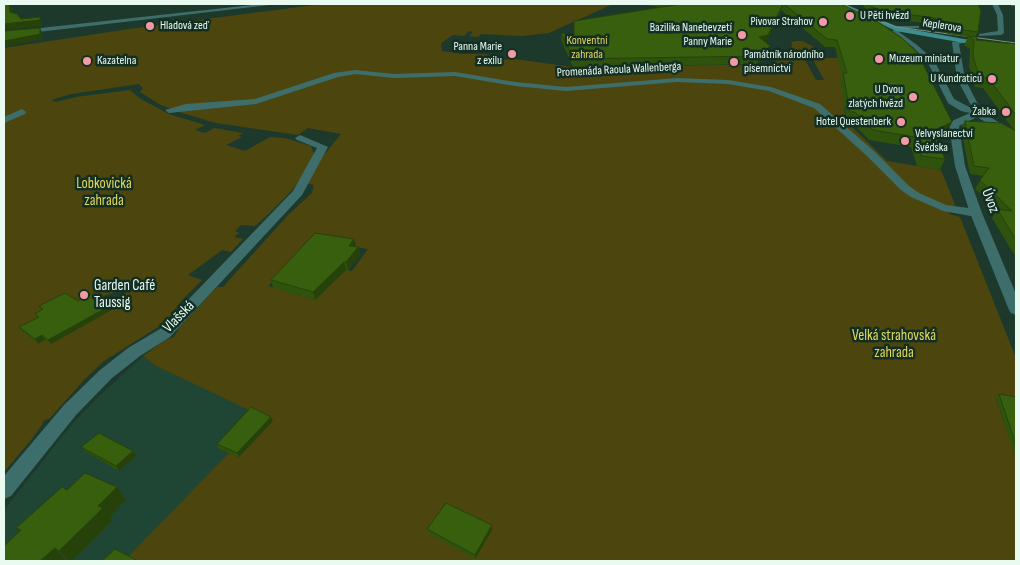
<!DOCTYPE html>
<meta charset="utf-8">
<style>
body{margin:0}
#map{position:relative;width:1020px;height:565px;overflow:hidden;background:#1d392c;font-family:"Sofia Sans Condensed",sans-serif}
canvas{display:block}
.frame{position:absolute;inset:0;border:5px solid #e9faf1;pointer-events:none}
</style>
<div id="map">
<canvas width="1020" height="565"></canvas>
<div class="frame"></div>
</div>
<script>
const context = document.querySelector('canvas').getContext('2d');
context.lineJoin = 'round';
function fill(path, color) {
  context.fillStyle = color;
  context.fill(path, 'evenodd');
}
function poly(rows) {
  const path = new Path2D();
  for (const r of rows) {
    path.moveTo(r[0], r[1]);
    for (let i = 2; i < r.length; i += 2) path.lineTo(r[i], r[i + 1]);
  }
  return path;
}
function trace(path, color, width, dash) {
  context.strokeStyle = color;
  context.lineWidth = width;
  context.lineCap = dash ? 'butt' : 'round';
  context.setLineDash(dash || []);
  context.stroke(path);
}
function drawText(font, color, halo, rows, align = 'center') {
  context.font = font + ' "Sofia Sans Condensed",sans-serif';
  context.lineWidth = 5;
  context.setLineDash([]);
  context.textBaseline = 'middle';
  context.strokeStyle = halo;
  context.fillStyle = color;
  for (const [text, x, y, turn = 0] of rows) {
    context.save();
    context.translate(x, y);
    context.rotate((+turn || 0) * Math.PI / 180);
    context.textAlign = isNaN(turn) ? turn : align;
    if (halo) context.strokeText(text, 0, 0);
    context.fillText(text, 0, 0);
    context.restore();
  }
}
fill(poly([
 [143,356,156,366,273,421,554,561,4,561,4,510,72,424,97,398]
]), '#1f4534');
fill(poly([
 [322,4,613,4,549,33,522,36,481,34,478,37,469,36,473,32,469,31,464,36,453,35,441,43,442,51,462,54,486,54,500,60,514,59,573,67,575,71,590,70,589,67,778,64,772,58,804,58,816,80,824,80,812,58,838,58,893,113,844,108,846,121,887,161,941,170,958,212,949,212,949,214,960,217,1016,358,1016,403,996,399,1016,456,1016,561,124,561,229,453,239,457,253,412,156,366,143,356,165,340,174,337,180,327,217,287,223,287,288,215,312,193,314,185,307,183,314,167,341,134,308,128,298,135,216,123,182,113,161,105,140,92,143,88,139,84,71,94,51,100,56,102,76,97,130,90,139,98,169,114,205,125,195,130,205,133,214,128,243,133,238,136,242,137,226,145,245,151,270,137,285,138,311,146,314,154,306,171,293,189,274,209,255,226,241,225,235,231,239,233,234,237,243,239,231,252,222,250,188,275,202,280,181,301,170,316,158,327,104,361,85,379,50,418,43,421,42,425,31,440,4,472,4,48,129,29],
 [341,245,368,249,352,271,297,261],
 [278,277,315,300,268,286],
 [123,290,126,293,120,296,124,299,45,340,46,314],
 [796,41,802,41,824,52,794,52,791,50,792,42]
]), '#4c460e');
fill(poly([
 [355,70,394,74,455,72,515,82,566,87,677,78,728,80,771,87,820,104,875,152,909,186,919,193,946,205,976,209,982,213,976,217,943,211,911,197,901,190,867,156,814,108,769,91,728,84,677,82,566,91,515,86,455,76,394,78,355,74,338,77,256,104,169,113,165,110,186,104,255,99,334,73,355,70],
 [22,109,26,112,25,114,4,123,4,117,22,109]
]), '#3e6e6c');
fill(poly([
 [261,4,278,4,4,36,4,32,261,4],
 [992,4,998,4,1003,15,1004,33,1001,35,979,36,979,34,998,31,997,15,992,4],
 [1009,4,1016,4,1016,6,1012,6,1009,4],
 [897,26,919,26,919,28,901,29,899,32,917,45,934,60,954,99,973,109,957,79,952,42,966,40,966,42,959,44,965,79,982,112,1016,133,1016,140,1013,139,977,117,959,126,965,166,982,213,1016,294,1016,315,1011,313,1009,310,970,213,955,166,949,125,954,120,970,113,961,111,948,103,928,63,913,47,892,32,897,26],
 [300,135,328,147,302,195,170,337,140,356,112,378,76,415,11,496,4,499,4,476,64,405,100,370,128,348,160,329,293,191,317,148,297,140,295,138,300,135]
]), '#3e6e6c');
fill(poly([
 [838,4,845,4,898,27,964,39,1016,44,1016,48,964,43,896,31,838,4]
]), '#3d8e8c');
trace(poly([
 [842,4,872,19,897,27,1016,43]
]), '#7a9185', 1);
fill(poly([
 [636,4,841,4,948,131,936,137,945,159,940,170,917,166,911,147,869,140,852,122,847,121,840,81,842,75,835,47,825,47,781,10,766,42,768,53,757,64,573,67,561,40,561,33,574,34,574,21,660,7],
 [862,4,978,4,978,32,975,37,976,40,1016,44,1016,129,1013,129,983,88,975,87,969,66,970,49,964,45,968,37,948,34,933,24,881,18,868,12],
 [1016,4,1016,11,1014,8],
 [965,121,1016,131,1016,256,1015,255,1010,248,992,218,997,210,975,189,983,176,970,174,961,129],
 [356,247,358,247,360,255,348,270,346,270,315,300,273,288,271,280],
 [78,301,117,307,51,344,45,340,38,344,22,331,19,327,37,317,35,314,41,310,39,306],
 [999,394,1016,397,1016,456,1015,456,996,398],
 [273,421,239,457,219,449,217,444],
 [81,447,133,451,136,456,119,471,85,451],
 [117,487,126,500,110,517,112,521,72,561,67,561,66,560,65,561,4,561,20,531,16,528,67,490],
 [492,525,492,530,475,559,428,533,427,529]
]), '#2f520c');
fill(poly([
 [9,4,11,4,13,18,10,12],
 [783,4,781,10,766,43,759,37],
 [40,17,42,22,42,26,4,30,4,24],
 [40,28,42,33,42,39,4,47,4,41],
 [770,46,768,53,757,64,759,56],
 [952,122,948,131,928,141,933,131],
 [354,239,356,246,349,246],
 [358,247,360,255,348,270,346,262],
 [344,262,346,270,315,300,313,292],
 [115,303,117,307,51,344,48,340],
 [42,335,45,340,38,344,35,339],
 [271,417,273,421,239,457,237,453],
 [133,451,136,456,119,471,116,466],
 [117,487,126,500,110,517,112,521,72,561,68,561,59,551,98,506],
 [492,525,492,530,475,559,475,555],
 [55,548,66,560,65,561,40,561]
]), '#26420a');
const building = poly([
 [4,4,9,4,10,12,17,14,21,19,40,17,40,20,4,24,4,4],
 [681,4,783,4,768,35,759,37,770,46,759,56,574,59,561,33,574,35,574,21,681,4],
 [784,4,841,4,878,22,902,38,917,52,952,122,933,131,945,159,921,156,915,137,873,130,855,112,850,112,843,73,847,73,837,40,827,39,784,4],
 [868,4,978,4,981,10,978,32,951,28,935,18,883,11,870,6,868,4],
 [40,28,40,34,4,41,4,31,40,28],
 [968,36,977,37,976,40,1016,44,1016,115,988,78,980,78,973,57,974,40,968,36],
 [965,121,1001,123,1016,131,1016,240,997,209,1012,211,980,180,989,168,974,166,965,121],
 [315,233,354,239,349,246,358,247,346,262,344,262,313,292,271,280,315,233],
 [96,292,115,303,48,340,42,335,35,339,19,327,39,317,35,314,43,309,39,306,65,293,78,301,96,292],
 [999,394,1016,397,1016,445,999,394],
 [251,407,271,417,237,453,217,444,251,407],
 [99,433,133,451,116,466,81,447,99,433],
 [85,473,117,487,98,506,103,508,59,551,55,548,40,561,4,561,4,546,21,530,16,528,62,487,67,490,85,473],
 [446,503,492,525,475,555,427,529,446,503],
 [115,549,138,561,102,561,115,549]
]);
fill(building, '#375f0e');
trace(building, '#26420a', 1);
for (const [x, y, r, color] of [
 [850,16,5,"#f49aa3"],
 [823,22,5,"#f49aa3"],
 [150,26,5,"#f49aa3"],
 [742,35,5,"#f49aa3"],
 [512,54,5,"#f49aa3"],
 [879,59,5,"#f49aa3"],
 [87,61,5,"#f49aa3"],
 [734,62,5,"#f49aa3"],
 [992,79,5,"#f49aa3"],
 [913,97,5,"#f49aa3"],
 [1006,112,5,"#f49aa3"],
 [901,122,5,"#f49aa3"],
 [905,141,5,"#f49aa3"],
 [84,295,5,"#f49aa3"]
]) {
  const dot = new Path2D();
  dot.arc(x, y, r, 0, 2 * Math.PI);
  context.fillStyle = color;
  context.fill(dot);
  trace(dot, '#132f23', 2);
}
drawText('12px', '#e9faf1', '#132f23', [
 ["U Pěti hvězd",860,16,"left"],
 ["Pivovar Strahov",813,22],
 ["Hladová zeď",160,26,"left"],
 ["Bazilika Nanebevzetí",732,28],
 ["Panny Marie",732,42],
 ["Panna Marie",502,47],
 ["z exilu",502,61],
 ["Památník národního",744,55,"left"],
 ["písemnictví",744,69,"left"],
 ["Muzeum miniatur",889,59,"left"],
 ["Kazatelna",97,61,"left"],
 ["U Kundraticů",982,79],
 ["U Dvou",903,90],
 ["zlatých hvězd",903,104],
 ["Żabka",996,112],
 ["Hotel Questenberk",891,122],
 ["Velvyslanectví",915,134,"left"],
 ["Švédska",915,148,"left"]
], 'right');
drawText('12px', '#e9faf1', '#132f23', [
 ["Keplerova",942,26,9],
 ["Promenáda Raoula Wallenberga",619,70,-3]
]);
drawText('12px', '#e5d759', '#132f23', [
 ["Konventní",587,41],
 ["zahrada",587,55]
]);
drawText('15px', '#e5d759', '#132f23', [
 ["Lobkovická",104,184],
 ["zahrada",104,201],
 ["Velká strahovská",894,336],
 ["zahrada",894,353]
]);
drawText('15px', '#e9faf1', '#132f23', [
 ["Úvoz",990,201,69],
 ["Vlašská",179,317,-45]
]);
drawText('15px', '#e9faf1', '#132f23', [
 ["Garden Café",94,286],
 ["Taussig",94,303]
], 'left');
</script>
